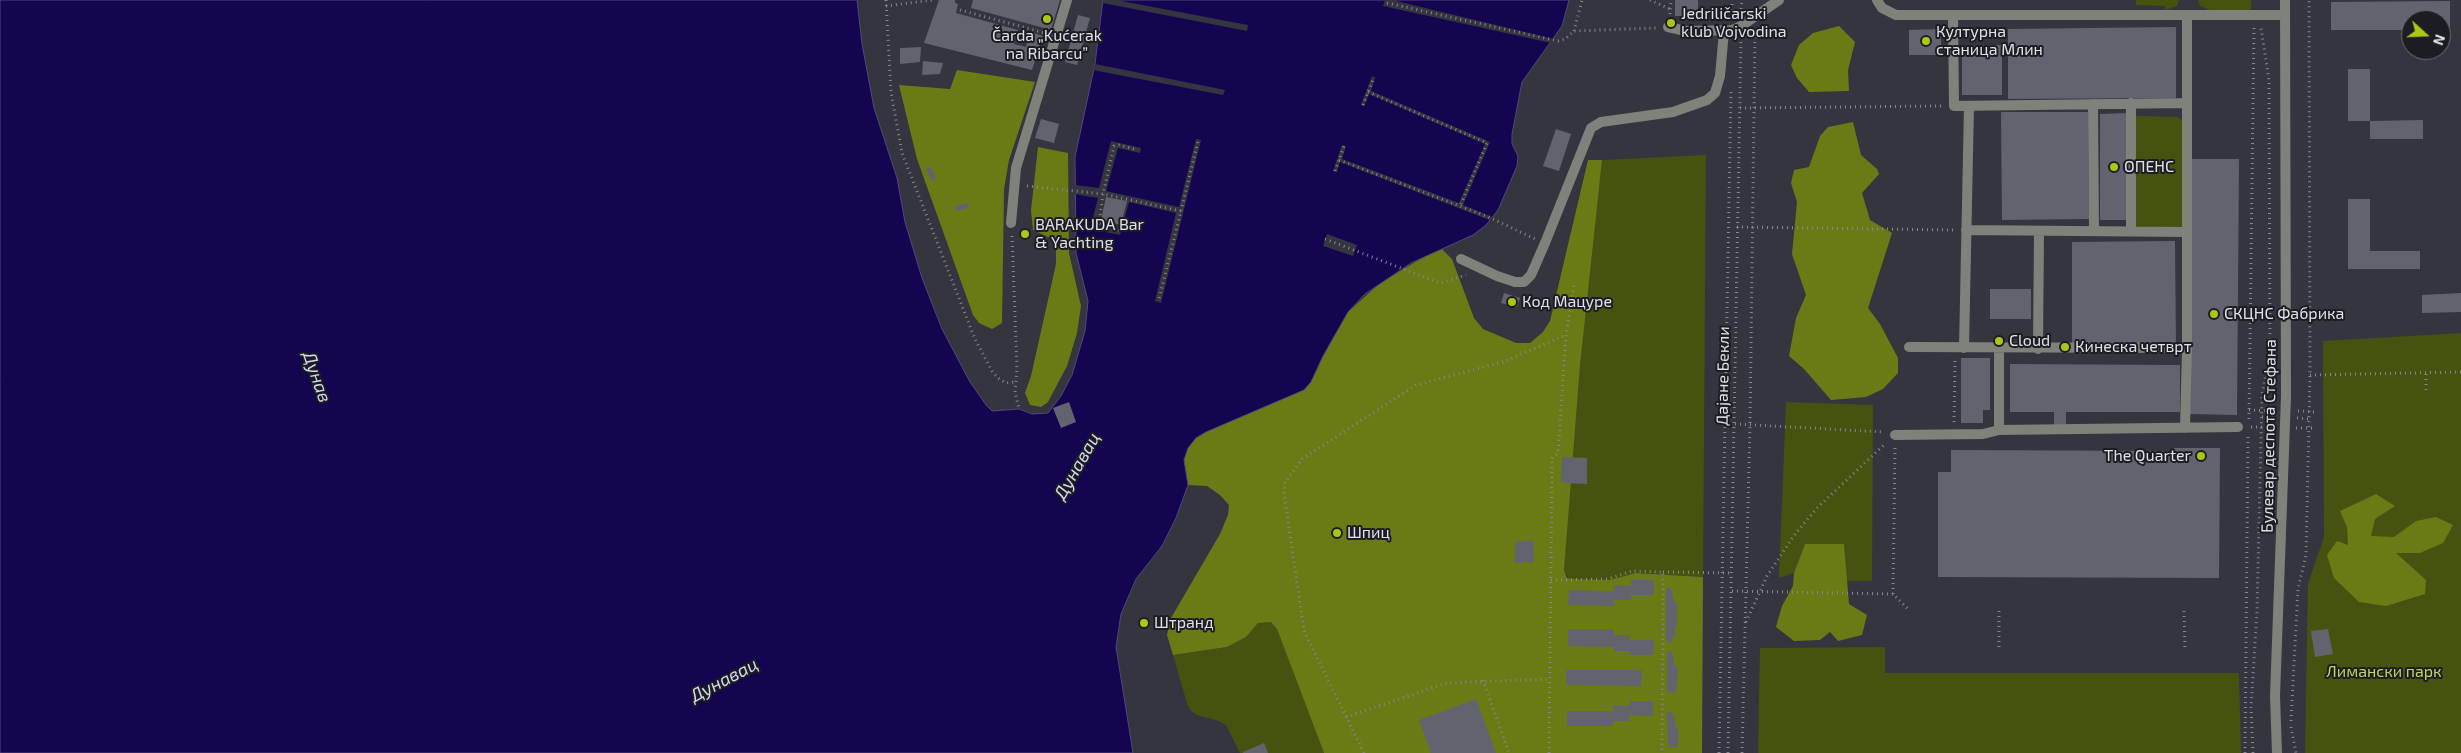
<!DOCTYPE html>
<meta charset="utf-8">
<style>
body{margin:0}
#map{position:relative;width:2461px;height:753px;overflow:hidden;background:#34353f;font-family:"Exo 2",sans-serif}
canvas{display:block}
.north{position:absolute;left:2401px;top:10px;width:50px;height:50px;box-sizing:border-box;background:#1c1d22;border:1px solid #6b6c72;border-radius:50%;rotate:110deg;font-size:14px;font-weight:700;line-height:20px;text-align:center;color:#e1e2e9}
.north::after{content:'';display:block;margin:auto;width:18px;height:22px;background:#abc615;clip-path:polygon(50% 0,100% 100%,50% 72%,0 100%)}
</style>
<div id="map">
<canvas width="2461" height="753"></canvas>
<div class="north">N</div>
</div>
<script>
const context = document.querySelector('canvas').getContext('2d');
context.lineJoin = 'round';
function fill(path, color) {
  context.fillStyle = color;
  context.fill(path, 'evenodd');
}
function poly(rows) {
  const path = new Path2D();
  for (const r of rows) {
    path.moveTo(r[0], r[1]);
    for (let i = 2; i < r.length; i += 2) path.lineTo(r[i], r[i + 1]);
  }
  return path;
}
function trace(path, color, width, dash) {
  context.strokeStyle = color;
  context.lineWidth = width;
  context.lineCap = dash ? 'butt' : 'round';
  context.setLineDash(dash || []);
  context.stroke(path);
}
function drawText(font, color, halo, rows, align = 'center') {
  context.font = font + ' "Exo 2",sans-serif';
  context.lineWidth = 4;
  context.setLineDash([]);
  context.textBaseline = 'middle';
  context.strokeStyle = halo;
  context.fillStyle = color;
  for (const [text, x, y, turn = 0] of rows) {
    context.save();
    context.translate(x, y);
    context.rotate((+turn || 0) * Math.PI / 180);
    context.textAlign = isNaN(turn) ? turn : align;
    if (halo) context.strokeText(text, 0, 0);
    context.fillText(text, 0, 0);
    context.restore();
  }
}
fill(poly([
 [2136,0,2179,0,2177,6,2165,10,2165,6,2136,5],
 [2198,0,2251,0,2251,10,2210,10,2200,6],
 [2136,116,2178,117,2184,122,2183,229,2136,230],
 [1706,155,1703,577,1635,573,1610,580,1569,579,1564,570,1571,469,1587,282,1602,160],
 [2461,333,2461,753,2305,753,2308,584,2324,537,2323,341],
 [1786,402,1873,405,1872,581,1846,581,1843,544,1805,544,1794,573,1779,578],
 [1264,621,1271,622,1277,628,1324,753,1240,753,1226,725,1219,721,1197,715,1190,710,1186,700,1173,655,1227,647,1246,637,1258,623],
 [1885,647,1885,673,2239,673,2241,753,1758,753,1760,648]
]), '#46520f');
fill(poly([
 [1839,26,1855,42,1848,70,1849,91,1809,92,1797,78,1791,65,1799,45,1813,33],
 [957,70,1035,82,1009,160,1004,189,1002,323,992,329,979,323,973,315,917,159,899,85,950,89],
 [1853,122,1861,155,1877,169,1879,174,1862,193,1870,220,1892,233,1868,308,1880,324,1898,358,1898,373,1883,389,1866,397,1831,400,1804,369,1789,356,1796,318,1806,295,1792,254,1797,202,1791,183,1794,170,1809,167,1820,136,1828,127],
 [1038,147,1068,153,1069,253,1081,306,1077,333,1067,366,1048,402,1041,407,1030,405,1025,393,1031,376,1056,264,1056,250,1050,238,1033,230,1031,210],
 [1588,160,1602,160,1580,365,1564,570,1567,578,1572,579,1610,580,1635,573,1703,577,1702,753,1324,753,1277,629,1271,622,1258,623,1246,637,1227,647,1173,655,1167,635,1171,618,1220,534,1228,515,1229,505,1220,495,1207,486,1188,485,1184,459,1188,448,1196,438,1206,432,1311,382,1323,356,1348,312,1380,283,1434,251,1442,249,1452,259,1474,318,1483,329,1516,343,1530,343,1543,332,1550,321],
 [2376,494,2395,506,2375,519,2371,536,2394,537,2416,521,2436,517,2453,525,2443,543,2420,553,2396,553,2426,580,2425,594,2386,606,2359,602,2334,578,2327,555,2337,541,2348,545,2347,527,2340,511],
 [1805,544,1844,544,1849,604,1867,615,1862,635,1838,641,1830,632,1820,640,1794,641,1776,627,1782,606,1793,586,1794,573]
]), '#6a7b16');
const water = poly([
 [0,0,857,0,862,44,874,108,897,178,905,222,922,278,942,329,970,382,986,405,992,411,1019,409,1032,414,1048,413,1061,396,1072,375,1085,331,1088,301,1076,253,1075,157,1095,64,1103,0,1569,0,1562,26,1522,82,1512,134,1512,144,1518,156,1517,166,1498,210,1486,225,1473,235,1411,263,1365,294,1348,312,1323,356,1311,382,1304,390,1206,432,1196,438,1188,448,1184,460,1188,485,1176,518,1162,546,1136,579,1121,614,1116,647,1133,753,0,753,0,0]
]);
fill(water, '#15044f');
trace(water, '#52477d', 1);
fill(poly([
 [1103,0,1116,0,1248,25,1247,31,1103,3],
 [1385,0,1392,0,1554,39,1551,43,1383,6],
 [1095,64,1225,90,1223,95,1093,70],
 [1372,76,1375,78,1371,91,1490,142,1463,205,1495,218,1492,221,1340,162,1337,172,1333,171,1342,145,1346,146,1342,159,1459,203,1485,144,1369,94,1364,106,1361,105],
 [1196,139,1201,140,1161,303,1155,301,1176,213,1129,202,1120,235,1090,229,1098,198,1074,194,1075,185,1099,188,1111,141,1141,148,1140,153,1118,148,1106,191,1179,207],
 [1327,234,1357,245,1353,256,1323,246]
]), '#34353f');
fill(poly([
 [939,0,955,0,955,3,958,4,956,13,1018,30,1014,44,1026,47,1030,32,1043,36,1032,70,924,43],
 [973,0,1060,0,1051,30,971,8],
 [1675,0,1698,0,1698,16,1675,16],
 [2450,1,2450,30,2441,30,2441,20,2411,20,2411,30,2331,30,2331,2],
 [1078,15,1090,18,1077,65,1065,62],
 [2176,27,2176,98,2008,99,2008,29],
 [1941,29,1941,55,1909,55,1909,30],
 [2002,45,2002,95,1962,95,1962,46],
 [921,47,920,62,900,64,900,48],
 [923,61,943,63,940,74,922,75],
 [2348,69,2370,69,2370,121,2423,120,2423,139,2370,139,2370,121,2348,121],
 [2001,112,2088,112,2089,219,2002,220],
 [2128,113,2128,220,2100,220,2100,114],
 [1041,119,1059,124,1054,143,1035,138],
 [1556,129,1571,134,1559,171,1543,166],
 [2191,159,2239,159,2237,415,2189,414],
 [931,167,936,179,931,181,926,168],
 [1106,197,1127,201,1121,225,1101,220],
 [2348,199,2370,199,2370,251,2420,251,2420,269,2348,269],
 [968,203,969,208,956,211,955,206],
 [2175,241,2176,343,2072,344,2072,242],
 [1990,289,2031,289,2031,319,1990,319],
 [1504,293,1520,298,1517,307,1501,303],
 [2461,293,2461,312,2422,313,2422,295],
 [1961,358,1990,358,1990,410,1983,410,1983,423,1961,423],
 [2010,364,2180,365,2180,412,2066,412,2066,425,2054,425,2054,412,2010,412],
 [1069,402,1076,422,1061,428,1053,408],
 [2174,448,2220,448,2219,578,1938,577,1938,472,1951,472,1951,450,2174,451],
 [1562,457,1587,458,1587,484,1561,483],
 [1533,540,1534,562,1515,563,1515,542],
 [1631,580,1654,580,1654,595,1631,595,1631,600,1614,600,1614,606,1568,605,1569,590,1614,591,1614,585,1631,586],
 [1666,588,1671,588,1675,603,1677,603,1677,626,1675,626,1675,637,1672,637,1672,642,1666,642],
 [1568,629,1614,629,1614,635,1630,635,1630,640,1654,640,1653,655,1630,655,1630,651,1614,651,1614,647,1568,646],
 [2328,629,2333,654,2315,657,2311,631],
 [1667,651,1672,651,1675,667,1678,667,1676,692,1667,693],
 [1566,670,1642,670,1641,686,1566,685],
 [1476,699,1496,753,1431,753,1419,720],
 [1630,701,1653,701,1653,716,1629,715,1630,721,1613,721,1613,726,1567,726,1567,711,1613,711,1613,706,1630,706],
 [1667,712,1673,712,1673,717,1675,717,1675,727,1678,727,1678,747,1668,747],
 [1264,743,1268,753,1243,753,1243,752]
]), '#61636e');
trace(poly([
 [886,0,891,92,902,153,975,339,992,371,998,378,1006,383,1015,382],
 [1650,0,1670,9],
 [1387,3,1558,41,1565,39,1574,31,1656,28],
 [886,6,933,0],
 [1741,9,1742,0],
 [960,10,1045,33],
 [1670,14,1671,1],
 [1732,15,1732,0],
 [1574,31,1582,0],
 [1368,92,1487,143,1460,206],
 [1363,105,1374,77],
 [1740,108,1942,106],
 [1339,160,1491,218,1535,239],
 [1335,171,1344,146],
 [1027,186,1103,194,1181,211,1159,299],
 [1181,211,1198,141],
 [1737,227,1954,230],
 [1119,230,1103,227,1099,223,1103,194,1114,146,1119,145,1134,149],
 [1012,236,1017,369,1015,392,1019,409],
 [1325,239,1440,283,1466,275],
 [2426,374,2426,394],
 [2310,375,2461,372],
 [2249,410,2272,411],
 [2298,411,2315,412],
 [2262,417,2273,418],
 [2297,418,2309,419],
 [2249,419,2254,28],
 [1954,422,1955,359],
 [1735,424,1884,432],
 [2251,427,2272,427],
 [2296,428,2315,428],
 [1663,572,1732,573],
 [1551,580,1608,579,1632,571,1663,572,1662,753],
 [1732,591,1893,594,1910,611],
 [1893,594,1895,448],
 [1999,611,1999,650],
 [2184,611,2185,650],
 [1746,622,1767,576,1795,534,1818,507,1885,444],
 [1483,680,1509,753],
 [1346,717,1447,683,1550,679],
 [2291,721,2298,589,2306,555,2310,375,2309,0],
 [2291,727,2296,753],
 [1364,753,1304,631,1284,493,1285,482,1302,459,1416,385,1503,362,1566,335],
 [1549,753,1552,458,1558,453,1566,335,1574,285],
 [1719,753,1731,91],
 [1728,753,1741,41],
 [1742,753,1750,425,1755,33],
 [2245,753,2248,436],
 [2253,753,2251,708,2257,611,2262,394,2270,355,2269,80,2261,28]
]), '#86878f', 3, [1, 4]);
trace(poly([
 [1877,0,1882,8,1896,15,2285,15],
 [1953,15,1954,106,2187,103,2187,348,2185,428],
 [1668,27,1686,31,1732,30,1741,26,1779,0],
 [2131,103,2131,231],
 [2187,103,2187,15],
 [2093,104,2094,231],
 [1011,223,1016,168,1067,0],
 [1966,230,2186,232],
 [1461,259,1497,276,1515,282,1524,282,1531,275,1545,243,1591,128,1601,122,1673,112,1707,100,1715,93,1720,76,1724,31],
 [1909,347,2187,348],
 [1964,348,1969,106],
 [1999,349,1999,430],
 [2038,349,2039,231],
 [1895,435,1983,434,1999,430,2238,427]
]), '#7f817b', 10);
trace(poly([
 [2277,753,2275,696,2286,396,2285,0]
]), '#7f817b', 10);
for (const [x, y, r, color] of [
 [1047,19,5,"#abc615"],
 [1671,23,5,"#abc615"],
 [1926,41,5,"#abc615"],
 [2114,167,5,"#abc615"],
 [1025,234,5,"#abc615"],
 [1512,302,5,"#abc615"],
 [2214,314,5,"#abc615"],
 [1999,341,5,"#abc615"],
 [2065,347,5,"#abc615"],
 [2201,456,5,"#abc615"],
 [1337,533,5,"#abc615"],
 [1144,623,5,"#abc615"]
]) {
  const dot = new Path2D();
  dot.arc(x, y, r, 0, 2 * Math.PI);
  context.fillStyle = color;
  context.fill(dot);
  trace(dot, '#1c1d22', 2);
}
drawText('16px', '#e1e2e9', '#1c1d22', [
 ["Jedriličarski",1681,14],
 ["klub Vojvodina",1681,32],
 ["Културна",1936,32],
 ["станица Млин",1936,50],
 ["Čarda „Kućerak",1047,36,"center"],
 ["na Ribarcu”",1047,54,"center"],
 ["ОПЕНС",2124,167],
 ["BARAKUDA Bar",1035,225],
 ["& Yachting",1035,243],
 ["Код Мацуре",1522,302],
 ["СКЦНС Фабрика",2224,314],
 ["Cloud",2009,341],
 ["Кинеска четврт",2075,347],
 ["The Quarter",2191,456,"right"],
 ["Шпиц",1347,533],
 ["Штранд",1154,623]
], 'left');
drawText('16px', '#e1e2e9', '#1c1d22', [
 ["Дајане Бекли",1723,376,-89],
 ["Булевар деспота Стефана",2269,436,-89]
]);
drawText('16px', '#bfd85d', '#1c1d22', [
 ["Лимански парк",2384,672]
]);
drawText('italic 18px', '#d5d8ee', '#1c1d22', [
 ["Дунав",317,377,71],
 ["Дунавац",1077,466,-60],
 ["Дунавац",724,680,-28]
]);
</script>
